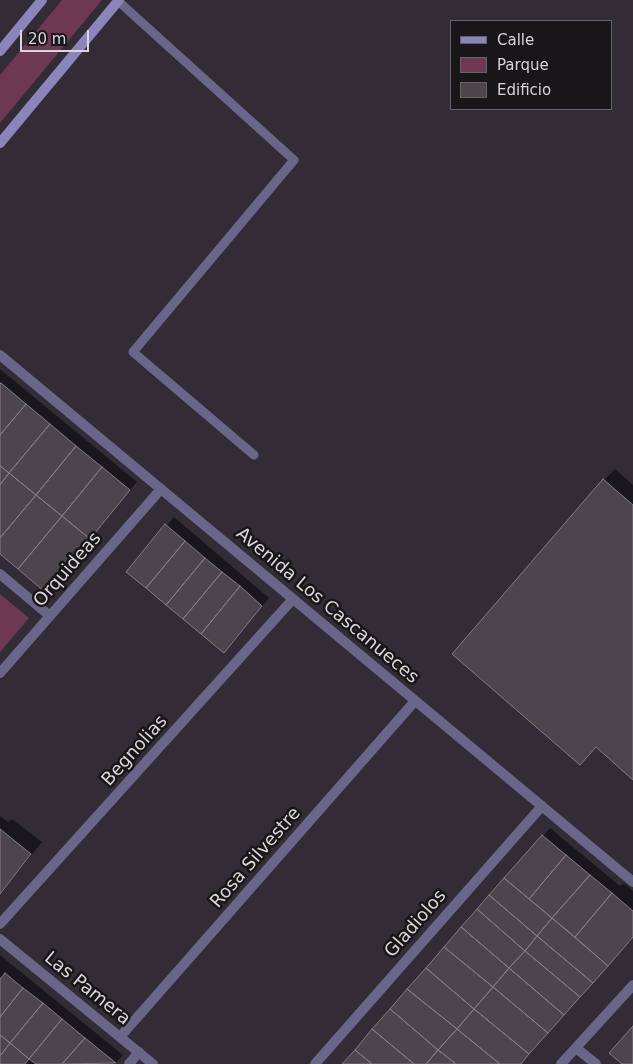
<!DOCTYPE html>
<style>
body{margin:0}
#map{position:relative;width:633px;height:1064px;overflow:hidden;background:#312c35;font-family:"DejaVu Sans",sans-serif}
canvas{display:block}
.legend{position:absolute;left:450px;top:20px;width:162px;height:90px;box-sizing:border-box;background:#181619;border:1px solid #656367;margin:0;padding:6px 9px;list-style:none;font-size:15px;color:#d9d6dc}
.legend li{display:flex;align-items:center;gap:10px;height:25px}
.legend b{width:25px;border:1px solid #656367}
.scale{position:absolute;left:20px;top:30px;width:69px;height:22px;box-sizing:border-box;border:2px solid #d9d6dc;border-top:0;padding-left:6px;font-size:15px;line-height:18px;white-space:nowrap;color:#d9d6dc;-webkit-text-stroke:4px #181619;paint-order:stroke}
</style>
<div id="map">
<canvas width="633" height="1064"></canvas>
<ul class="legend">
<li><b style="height:6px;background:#8b85bc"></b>Calle</li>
<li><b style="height:14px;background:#6f3852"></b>Parque</li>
<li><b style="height:14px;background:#4d454c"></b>Edificio</li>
</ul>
<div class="scale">20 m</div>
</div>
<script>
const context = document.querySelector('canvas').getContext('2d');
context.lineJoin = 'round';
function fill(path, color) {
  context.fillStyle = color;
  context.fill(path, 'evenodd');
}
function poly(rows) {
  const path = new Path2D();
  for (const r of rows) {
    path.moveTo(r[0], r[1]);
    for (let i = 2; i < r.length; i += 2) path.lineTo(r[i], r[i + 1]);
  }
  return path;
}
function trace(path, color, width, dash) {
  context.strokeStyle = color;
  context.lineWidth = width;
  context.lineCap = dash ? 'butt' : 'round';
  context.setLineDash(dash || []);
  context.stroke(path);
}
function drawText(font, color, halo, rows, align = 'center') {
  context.font = font + ' "DejaVu Sans",sans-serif';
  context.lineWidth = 5;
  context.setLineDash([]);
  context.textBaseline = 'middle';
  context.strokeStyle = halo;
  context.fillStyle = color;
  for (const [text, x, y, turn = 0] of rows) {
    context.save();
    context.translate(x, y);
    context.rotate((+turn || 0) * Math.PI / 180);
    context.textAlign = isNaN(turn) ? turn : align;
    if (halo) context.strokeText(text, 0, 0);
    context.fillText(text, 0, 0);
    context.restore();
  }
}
fill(poly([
 [62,0,102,0,0,123,0,75],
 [0,594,29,618,0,652]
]), '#6f3852');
fill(poly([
 [0,369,137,482,56,580,45,591,0,552],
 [615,469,633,485,633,778,604,480],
 [174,517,269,598,232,644,128,572],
 [0,816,8,822,12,819,42,842,0,894],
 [550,828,620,886,624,883,633,891,633,937,520,1064,344,1064],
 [0,955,123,1055,115,1064,0,1064]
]), '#0007');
const building = poly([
 [1,383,26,404,0,435,0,384,1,383],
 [26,404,50,424,9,473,0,466,0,435,26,404],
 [50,424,76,446,36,495,9,473,50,424],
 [76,446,102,467,62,516,36,495,76,446],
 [0,466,9,473,0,485,0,466],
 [102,467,130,490,90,539,62,516,102,467],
 [9,473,36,495,0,538,0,485,9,473],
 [603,479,633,505,633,780,596,747,580,765,452,654,603,479],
 [36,495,62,516,18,569,0,554,0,538,36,495],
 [62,516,90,539,45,592,18,569,62,516],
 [165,524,185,541,146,588,126,572,165,524],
 [185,541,205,558,166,605,146,588,185,541],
 [205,558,222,572,183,619,166,605,205,558],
 [222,572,240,586,201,634,183,619,222,572],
 [240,586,262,606,224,653,201,634,240,586],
 [0,829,31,854,0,894,0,829],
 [542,835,566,855,529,899,504,878,542,835],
 [566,855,590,875,552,918,529,899,566,855],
 [590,875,612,893,575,937,552,918,590,875],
 [504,878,552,918,537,936,489,895,504,878],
 [612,893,633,911,633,937,608,966,575,937,612,893],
 [489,895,537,936,525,951,477,909,489,895],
 [477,909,525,951,509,968,461,927,477,909],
 [552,918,608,966,593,983,537,936,552,918],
 [461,927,509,968,493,987,444,947,461,927],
 [537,936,593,983,580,997,525,951,537,936],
 [444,947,493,987,474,1009,426,968,444,947],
 [525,951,580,997,564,1015,509,968,525,951],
 [426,968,474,1009,457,1029,407,989,426,968],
 [509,968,564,1015,548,1033,493,987,509,968],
 [5,973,23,988,0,1017,0,979,5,973],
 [493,987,548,1033,529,1054,474,1009,493,987],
 [23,988,43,1003,10,1043,0,1035,0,1017,23,988],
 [407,989,457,1029,438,1050,390,1009,407,989],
 [43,1003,62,1019,29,1059,10,1043,43,1003],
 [390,1009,438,1050,426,1064,414,1064,372,1029,390,1009],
 [474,1009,529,1054,521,1064,500,1064,457,1029,474,1009],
 [62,1019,85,1038,62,1064,36,1064,29,1059,62,1019],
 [633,1026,633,1064,622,1064,609,1053,633,1026],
 [372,1029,414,1064,372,1064,355,1050,372,1029],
 [457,1029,500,1064,456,1064,438,1050,457,1029],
 [0,1035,10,1043,0,1056,0,1035],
 [85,1038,116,1063,62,1064,85,1038],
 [10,1043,29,1059,25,1064,0,1064,0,1056,10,1043],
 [355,1050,372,1064,342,1064,355,1050],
 [438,1050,456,1064,426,1064,438,1050]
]);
fill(building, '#4d454c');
trace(building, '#857c84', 1);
trace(poly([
 [118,1,294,160,133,352,254,455]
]), '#696689', 9);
trace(poly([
 [129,1064,139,1052]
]), '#696689', 10);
trace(poly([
 [0,574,50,616],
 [0,673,161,489],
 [0,924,293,599],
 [0,939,153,1064],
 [120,1037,415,701],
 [576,1048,596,1064],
 [315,1064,542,806],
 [561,1064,633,985]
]), '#696689', 10);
trace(poly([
 [0,355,633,882]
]), '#696689', 10);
trace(poly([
 [0,51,42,0],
 [0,143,119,0]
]), '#8b85bc', 10);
drawText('18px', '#d9d6dc', '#181619', [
 ["Orquideas",68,570,-49],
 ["Avenida Los Cascanueces",327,606,40],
 ["Begnolias",135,751,-48],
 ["Rosa Silvestre",256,858,-49],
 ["Gladiolos",416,924,-49],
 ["Las Pamera",87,989,39]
]);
</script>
